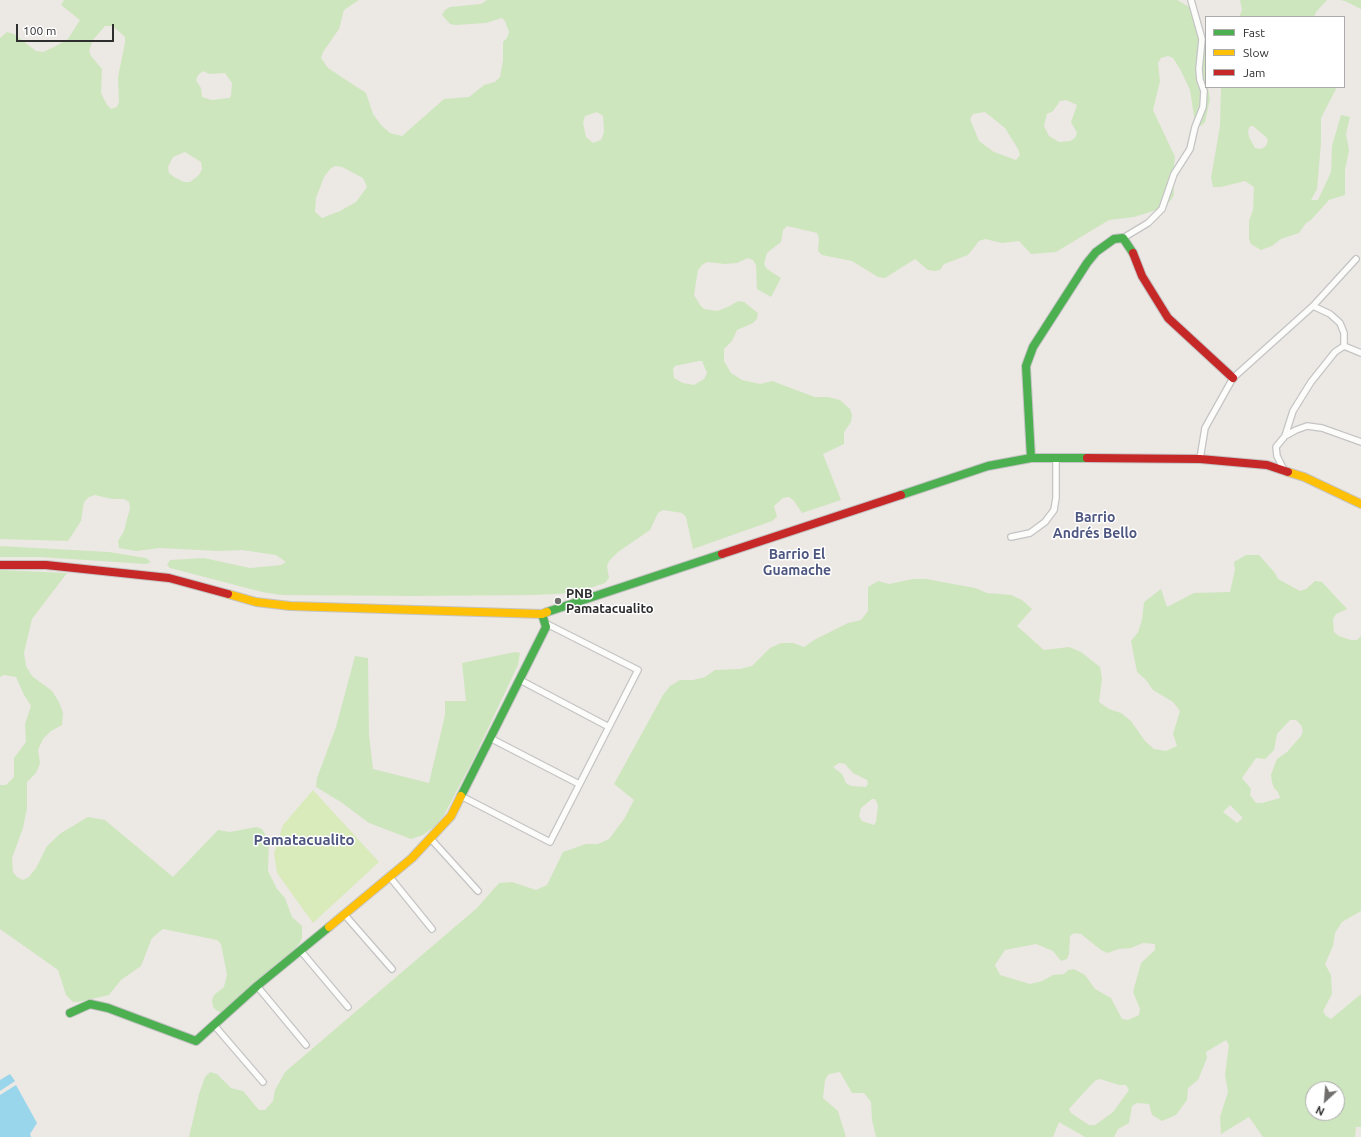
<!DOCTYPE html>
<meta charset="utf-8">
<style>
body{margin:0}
#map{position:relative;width:1361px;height:1137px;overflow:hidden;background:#ece8e4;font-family:Ubuntu,sans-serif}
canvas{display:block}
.legend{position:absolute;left:1205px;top:16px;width:140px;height:72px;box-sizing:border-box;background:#fff;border:1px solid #ababab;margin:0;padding:5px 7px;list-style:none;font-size:12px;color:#2e2e2e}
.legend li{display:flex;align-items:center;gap:8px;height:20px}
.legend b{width:20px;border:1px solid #ababab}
.north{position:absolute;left:1305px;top:1081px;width:40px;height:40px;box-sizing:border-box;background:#fff;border:1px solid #ababab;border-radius:50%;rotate:206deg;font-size:11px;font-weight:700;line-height:16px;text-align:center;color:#2e2e2e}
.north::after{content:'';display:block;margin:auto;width:14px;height:18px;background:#706f6e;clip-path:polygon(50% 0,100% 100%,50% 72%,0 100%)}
.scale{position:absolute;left:16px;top:24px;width:98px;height:18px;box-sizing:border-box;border:2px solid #2e2e2e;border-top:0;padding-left:5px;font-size:12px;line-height:14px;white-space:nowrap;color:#2e2e2e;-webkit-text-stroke:3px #fff;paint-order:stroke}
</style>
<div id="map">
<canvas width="1361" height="1137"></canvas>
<ul class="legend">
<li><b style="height:5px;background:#4caf50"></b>Fast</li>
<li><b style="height:5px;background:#ffc107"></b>Slow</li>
<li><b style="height:5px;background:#c62828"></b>Jam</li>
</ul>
<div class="north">N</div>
<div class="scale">100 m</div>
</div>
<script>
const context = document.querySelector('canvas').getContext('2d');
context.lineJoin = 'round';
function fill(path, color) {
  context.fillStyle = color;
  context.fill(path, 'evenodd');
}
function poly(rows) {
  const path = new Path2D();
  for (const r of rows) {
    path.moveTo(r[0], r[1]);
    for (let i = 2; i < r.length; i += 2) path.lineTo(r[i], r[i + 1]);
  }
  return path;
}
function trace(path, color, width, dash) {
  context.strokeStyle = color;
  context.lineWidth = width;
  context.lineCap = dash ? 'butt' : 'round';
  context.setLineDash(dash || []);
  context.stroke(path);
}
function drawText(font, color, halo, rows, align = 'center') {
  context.font = font + ' Ubuntu,sans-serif';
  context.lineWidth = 3;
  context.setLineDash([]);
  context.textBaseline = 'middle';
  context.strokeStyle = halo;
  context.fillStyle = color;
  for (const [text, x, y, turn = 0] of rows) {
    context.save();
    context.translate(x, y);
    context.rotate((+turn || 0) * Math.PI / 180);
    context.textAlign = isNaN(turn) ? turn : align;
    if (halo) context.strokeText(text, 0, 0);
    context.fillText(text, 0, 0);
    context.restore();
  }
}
fill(poly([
 [64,0,359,0,344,10,339,29,323,52,321,58,328,68,366,93,373,114,381,125,390,133,402,136,444,99,469,97,484,85,495,82,500,77,503,60,503,42,507,38,509,32,505,21,502,18,486,23,456,25,450,24,442,15,445,10,450,7,481,4,487,0,1177,0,1193,9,1206,44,1206,87,1208,87,1210,99,1205,122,1201,126,1195,123,1190,90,1180,69,1173,58,1168,56,1161,58,1158,63,1160,81,1153,110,1175,157,1173,175,1174,195,1171,200,1163,208,1134,217,1109,220,1056,252,1031,254,1019,241,1002,243,985,239,979,241,968,255,944,264,940,270,934,271,928,270,915,259,885,278,878,277,852,261,822,255,818,251,819,238,817,233,787,226,783,230,781,242,767,253,764,264,767,269,781,278,771,297,757,289,756,265,753,260,748,258,737,263,725,264,707,262,702,265,698,270,694,295,700,305,704,309,717,311,728,307,738,301,744,302,758,313,757,319,753,323,737,330,732,341,724,349,724,361,731,373,742,380,760,384,772,381,815,397,828,397,840,400,850,409,852,415,851,422,844,432,844,444,823,454,841,500,802,513,794,501,789,497,783,498,774,506,777,517,772,521,693,549,686,517,682,513,663,510,658,513,650,530,618,552,609,561,607,566,609,578,605,583,575,593,533,595,414,596,281,595,262,592,170,568,167,565,170,560,204,558,250,568,281,565,286,562,276,555,242,550,219,551,160,548,136,551,119,548,118,541,124,531,130,508,129,502,124,499,112,499,95,495,89,497,84,502,81,521,68,541,0,539,0,38,7,32,14,34,36,51,43,52,54,47,68,39,80,20,61,5],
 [105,26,111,26,116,29,125,37,125,43,118,77,119,102,117,107,111,109,107,105,101,93,102,69,91,56,89,51,93,40],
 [203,71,209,74,225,73,232,83,231,96,229,98,212,100,202,97,201,88,196,80,198,75],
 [1066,100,1077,105,1071,122,1077,133,1075,138,1070,141,1059,142,1049,136,1044,126,1047,114,1053,111,1060,101],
 [597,112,603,116,604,132,601,140,593,143,586,137,583,123,585,116],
 [985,112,1005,128,1018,149,1020,155,1016,160,994,152,979,141,970,119,973,114],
 [185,152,201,162,202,169,199,175,190,182,184,182,174,177,169,173,168,167,173,157],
 [335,166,342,167,363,178,367,187,356,202,340,211,322,218,315,212,316,198,324,177,330,169],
 [699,361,702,361,707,373,704,379,694,385,683,383,674,378,673,369,675,366],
 [1240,0,1327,0,1316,12,1314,17,1239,17,1242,10],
 [1340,0,1361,0,1361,9,1345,1],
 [1221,87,1337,87,1321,118,1321,143,1317,189,1311,200,1318,200,1331,172,1332,146,1341,115,1350,117,1346,134,1349,150,1345,170,1345,195,1329,200,1311,220,1306,223,1299,233,1281,239,1272,246,1261,250,1251,244,1249,239,1249,221,1253,210,1254,187,1245,181,1221,187,1213,187,1211,178,1220,126],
 [1250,126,1253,126,1266,137,1268,140,1266,146,1261,149,1255,148,1249,137,1248,131],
 [0,546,109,552,146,558,151,562,146,564,40,557,0,557],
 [1246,555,1259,555,1275,573,1278,579,1300,591,1306,589,1315,581,1322,582,1347,609,1336,614,1333,619,1334,632,1339,636,1351,640,1357,640,1361,636,1361,911,1342,922,1335,933,1333,946,1325,964,1331,975,1332,994,1323,1011,1326,1016,1331,1019,1361,994,1361,1127,1356,1127,1355,1137,1263,1137,1249,1117,1221,1134,1220,1117,1228,1092,1225,1075,1229,1045,1226,1040,1206,1052,1207,1058,1198,1080,1188,1088,1187,1100,1176,1115,1162,1121,1152,1115,1149,1104,1137,1103,1132,1106,1129,1123,1118,1129,1114,1137,1085,1137,1059,1122,1053,1137,876,1137,872,1120,871,1102,864,1093,852,1093,840,1072,829,1074,825,1080,823,1098,838,1111,846,1137,189,1137,199,1094,205,1077,210,1072,217,1074,231,1088,243,1091,259,1110,265,1110,273,1101,275,1090,285,1072,477,908,499,883,512,882,536,890,547,885,563,852,586,844,598,844,609,839,624,819,634,800,614,784,663,695,670,686,680,680,693,680,705,677,715,670,740,669,752,666,770,648,781,643,793,643,804,647,814,640,848,623,861,620,868,611,868,587,878,581,889,584,913,579,926,579,975,588,987,593,1011,595,1022,600,1032,609,1017,626,1044,650,1069,647,1081,652,1100,667,1102,679,1099,702,1109,709,1121,713,1131,721,1145,741,1154,749,1166,751,1177,746,1173,734,1180,711,1173,702,1153,690,1146,680,1137,672,1131,641,1138,632,1142,620,1144,602,1161,589,1167,607,1194,593,1230,592,1235,570,1234,562],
 [1290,720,1296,720,1301,725,1303,731,1301,736,1287,752,1277,759,1275,764,1271,775,1272,782,1274,788,1278,792,1280,798,1262,803,1256,803,1250,795,1251,789,1242,778,1256,758,1265,759,1274,750,1277,734],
 [839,763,845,764,853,773,867,780,868,784,866,787,851,786,846,783,842,774,833,767],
 [872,799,875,799,878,805,876,822,874,825,862,821,859,816,861,808],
 [1230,805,1242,817,1242,819,1237,823,1223,812],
 [1074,933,1081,934,1101,950,1107,953,1119,949,1131,948,1143,943,1155,944,1155,950,1141,963,1133,992,1140,1009,1139,1015,1128,1020,1122,1019,1111,998,1095,989,1085,975,1074,969,1068,970,1064,974,1053,975,1042,981,1030,984,1000,975,995,965,1005,950,1036,944,1053,951,1061,961,1067,959,1069,954,1070,936],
 [1100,1079,1119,1085,1126,1085,1129,1090,1113,1112,1095,1125,1089,1125,1071,1113,1069,1109,1089,1087,1096,1080],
 [1313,1089,1337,1089,1337,1113,1313,1113],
 [0,570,67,573,32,619,24,653,26,666,32,676,52,691,59,702,63,713,62,725,51,731,43,739,38,750,40,763,36,773,27,782,27,808,23,828,12,858,13,872,17,877,23,880,29,877,36,868,47,846,61,833,88,817,105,820,173,877,218,830,230,832,256,827,262,829,269,841,268,871,277,889,285,898,292,917,302,926,302,938,300,943,291,953,243,992,235,1003,223,1013,217,1011,213,1007,212,1000,214,995,224,987,227,975,221,944,217,940,163,929,152,938,141,966,121,980,109,995,79,1002,73,1002,66,995,58,970,0,929,0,785,6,785,14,777,14,758,26,742,25,724,31,706,24,695,16,677,4,675,0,677],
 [515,652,520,653,518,665,473,760,444,815,434,827,423,835,411,839,369,823,341,802,316,787,317,778,336,727,355,656,368,658,369,735,373,769,429,783,445,715,445,701,466,701,462,663]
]), '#cee6be');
fill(poly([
 [313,790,379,862,313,923,277,873,274,853,283,825]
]), '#d9eabb');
fill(poly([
 [10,1074,15,1081,0,1091,0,1080],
 [16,1085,37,1123,30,1134,31,1137,0,1137,0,1095]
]), '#99d6ec');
const street = poly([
 [1123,238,1148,223,1162,209,1174,174,1190,149,1195,127,1203,107,1204,91,1200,80,1199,69,1202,39,1191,0],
 [1313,306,1356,259],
 [1285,436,1293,411,1311,382,1335,352,1344,346,1361,353],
 [1200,459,1205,428,1233,378,1313,306,1330,314,1340,323,1344,333,1344,346],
 [1284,470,1277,456,1276,447,1285,436,1296,430,1307,426,1322,428,1361,442],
 [1011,537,1030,533,1045,522,1054,510,1056,498,1056,458],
 [520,680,609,727],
 [490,738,579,784],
 [461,796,550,842,638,670,545,623],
 [430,838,478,891],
 [389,876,432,929],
 [344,914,392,969],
 [300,950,348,1007],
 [257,986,306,1045],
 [214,1025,263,1082]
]);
const fast = poly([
 [1031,458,1026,366,1033,347,1087,263,1096,252,1114,239,1123,238,1133,253],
 [901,495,988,466,1031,458,1087,458],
 [547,612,722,554],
 [461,796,546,627,542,614],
 [70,1013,90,1004,108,1008,196,1041,257,986,329,927]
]);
const slow = poly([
 [1288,472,1304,477,1361,504],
 [228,594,256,602,290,606,542,614,547,612],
 [329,927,412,858,451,816,461,796]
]);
const jam = poly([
 [1133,253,1142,276,1168,318,1233,378],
 [1087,458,1200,459,1267,465,1288,472],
 [722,554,901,495],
 [0,565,46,565,169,578,228,594]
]);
trace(street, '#c5c4c5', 8);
trace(fast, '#c5c4c5', 10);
trace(slow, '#c5c4c5', 10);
trace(jam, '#c5c4c5', 10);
trace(street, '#fcfcfb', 5.5);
trace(fast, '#4caf50', 8);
trace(slow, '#ffc107', 8);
trace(jam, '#c62828', 8);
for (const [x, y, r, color] of [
 [558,601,4,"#706f6e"]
]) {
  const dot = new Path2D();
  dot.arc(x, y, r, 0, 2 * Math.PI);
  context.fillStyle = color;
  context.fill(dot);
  trace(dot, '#fff', 1.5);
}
drawText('bold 13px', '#2e2e2e', '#fff', [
 ["PNB",566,594],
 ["Pamatacualito",566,609]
], 'left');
drawText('bold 14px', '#4d5680', '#fff', [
 ["Barrio",1095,517],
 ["Andrés Bello",1095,533],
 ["Barrio El",797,554],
 ["Guamache",797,570]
]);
drawText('bold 15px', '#4d5680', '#fff', [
 ["Pamatacualito",304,840]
]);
</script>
